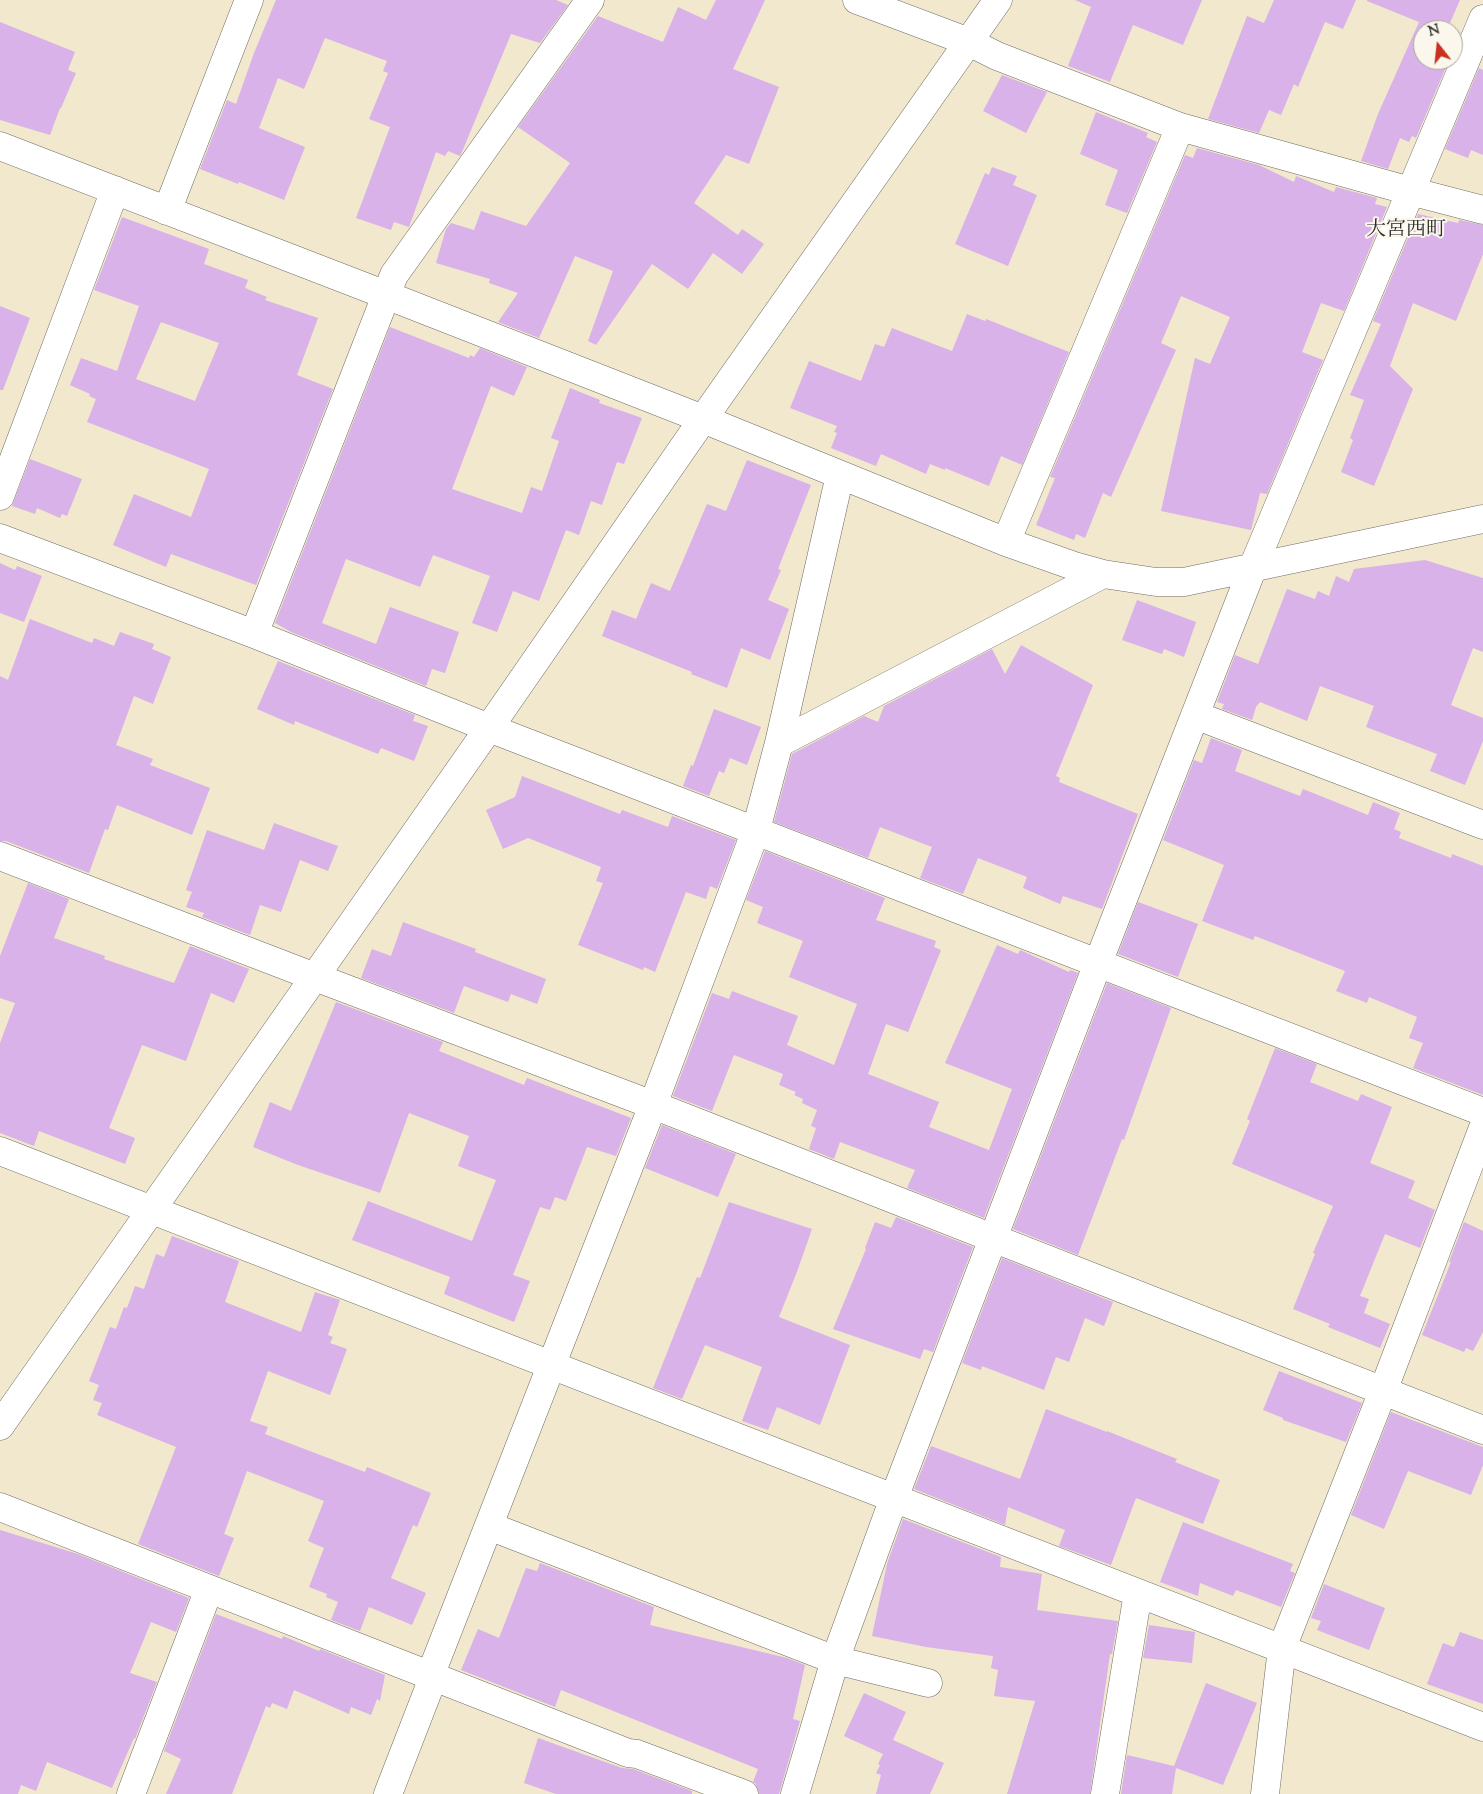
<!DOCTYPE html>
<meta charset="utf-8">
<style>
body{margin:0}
#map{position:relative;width:1483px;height:1794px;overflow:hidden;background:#f1e8ce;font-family:"Sorts Mill Goudy",serif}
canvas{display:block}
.north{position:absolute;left:1413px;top:20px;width:50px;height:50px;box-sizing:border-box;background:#fbf7ec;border:1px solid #a8a59f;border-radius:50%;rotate:344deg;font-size:14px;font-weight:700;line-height:20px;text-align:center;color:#2b2b2b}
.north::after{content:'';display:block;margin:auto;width:18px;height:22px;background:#c8321e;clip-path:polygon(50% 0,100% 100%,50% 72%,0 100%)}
</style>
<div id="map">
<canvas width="1483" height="1794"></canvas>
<div class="north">N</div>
</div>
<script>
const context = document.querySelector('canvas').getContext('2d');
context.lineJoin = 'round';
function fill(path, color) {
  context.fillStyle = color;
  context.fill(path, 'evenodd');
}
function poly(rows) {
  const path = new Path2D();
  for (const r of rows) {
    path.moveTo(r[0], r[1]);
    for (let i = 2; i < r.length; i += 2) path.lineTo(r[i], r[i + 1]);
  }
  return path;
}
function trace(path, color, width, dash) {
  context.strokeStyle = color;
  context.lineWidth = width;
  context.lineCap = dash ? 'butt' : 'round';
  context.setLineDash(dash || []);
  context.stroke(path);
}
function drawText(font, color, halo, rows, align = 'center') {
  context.font = font + ' "Sorts Mill Goudy","Noto Serif JP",serif';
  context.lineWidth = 4;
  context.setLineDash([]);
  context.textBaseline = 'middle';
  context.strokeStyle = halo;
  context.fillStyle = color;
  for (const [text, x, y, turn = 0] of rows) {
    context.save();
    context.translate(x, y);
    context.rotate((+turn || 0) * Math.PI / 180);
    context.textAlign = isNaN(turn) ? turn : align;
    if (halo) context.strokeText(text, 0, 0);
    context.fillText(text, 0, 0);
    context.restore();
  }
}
fill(poly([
 [276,0,556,0,568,5,540,43,511,34,462,152,460,156,448,151,445,156,436,152,409,227,394,222,391,230,356,218,390,127,369,119,388,73,383,71,387,61,325,38,304,89,278,78,259,128,305,147,284,200,239,182,238,184,200,169,227,100,236,104,254,53],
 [716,0,765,0,733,69,779,87,749,164,726,155,694,203,738,235,742,229,764,244,742,274,713,253,688,289,652,264,596,345,588,341,613,271,575,256,539,338,498,322,518,293,489,283,490,279,436,263,446,229,451,223,474,230,481,211,526,226,570,163,518,127,598,16,663,42,678,7,706,20],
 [1075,0,1202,0,1183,45,1133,25,1110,82,1068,66,1091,7],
 [1274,0,1356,0,1343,29,1325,22,1298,87,1294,84,1281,115,1269,110,1259,133,1208,119,1247,16,1264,23],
 [1367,0,1460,0,1447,30,1423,30,1423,60,1449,60,1416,138,1412,136,1409,142,1400,138,1388,169,1361,161,1378,114,1419,22,1367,1],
 [0,22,75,52,68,70,76,73,61,108,60,108,50,135,0,120],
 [1479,68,1483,70,1483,155,1471,150,1468,158,1445,149],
 [1002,75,1047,92,1026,133,983,111],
 [1096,112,1148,133,1146,137,1157,142,1127,213,1105,205,1118,170,1080,154],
 [1197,148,1259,165,1294,182,1296,176,1334,192,1336,187,1377,198,1375,204,1387,207,1344,311,1321,303,1302,352,1323,360,1267,494,1260,493,1251,530,1161,511,1195,358,1210,364,1230,317,1181,296,1161,343,1176,350,1111,497,1103,493,1085,538,1076,534,1074,540,1036,525,1055,478,1050,477,1185,155,1193,158],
 [992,167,1017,176,1013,185,1037,195,1008,266,955,244,985,173,989,175],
 [1418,214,1458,223,1459,220,1483,225,1483,254,1456,321,1413,303,1390,366,1413,389,1374,486,1341,472,1353,440,1350,438,1364,400,1350,395,1381,324,1373,321],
 [122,217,209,249,204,264,248,280,245,288,267,297,265,300,318,318,297,375,333,389,256,585,171,554,166,567,113,545,134,494,191,517,209,469,87,422,96,399,89,396,90,394,70,385,81,358,117,371,139,306,94,290],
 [161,322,219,343,195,401,136,379],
 [0,306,30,318,3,390,0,390],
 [967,314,985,321,986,319,1069,352,1022,465,1001,456,989,486,945,468,945,470,930,464,926,474,881,454,876,466,831,448,837,433,834,432,837,426,790,408,809,361,861,381,875,344,884,347,892,328,952,351],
 [390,327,469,358,470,355,474,357,480,348,527,367,514,396,491,386,452,489,522,513,531,487,542,491,559,441,551,438,570,388,600,400,599,403,642,418,624,464,617,462,602,505,591,501,579,535,566,530,539,601,513,591,497,632,472,623,490,576,433,555,420,587,346,559,322,623,376,644,390,607,459,632,445,673,432,669,426,686,291,632,275,623],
 [30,459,82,479,67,516,62,514,60,518,37,508,35,514,12,506],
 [747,460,811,485,778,569,781,570,768,600,789,609,770,660,741,648,727,688,691,674,692,672,602,636,612,610,636,619,651,583,670,591,707,504,726,511],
 [1425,560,1483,578,1483,652,1473,648,1451,705,1483,718,1483,741,1465,785,1430,771,1437,754,1366,727,1374,706,1320,686,1307,721,1260,702,1256,707,1252,720,1222,709,1224,704,1217,702,1235,655,1258,664,1287,589,1315,599,1318,591,1329,596,1336,576,1349,582,1354,569],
 [0,563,15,570,17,566,42,576,24,622,0,613],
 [1137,600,1196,622,1184,657,1164,649,1162,654,1122,640],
 [30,619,92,643,94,638,114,646,120,632,154,644,152,649,171,657,153,704,134,696,116,745,153,759,150,765,210,788,192,835,117,805,108,830,105,829,89,873,6,841,0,841,0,676,8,680],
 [1021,645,1093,685,1056,776,1060,778,1059,782,1138,814,1102,909,1063,896,1060,904,1023,888,1027,877,978,858,963,894,920,878,932,847,880,827,868,858,774,822,792,754,864,716,878,722,884,706,992,649,1005,674],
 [278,661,415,715,413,721,428,726,414,761,381,748,378,754,295,721,294,725,257,709],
 [714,709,761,727,747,765,730,758,724,773,719,771,709,796,683,786,691,765,693,766],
 [1211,738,1242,750,1235,771,1300,796,1303,789,1368,815,1373,802,1400,813,1394,829,1401,832,1399,838,1451,858,1452,854,1483,866,1483,1095,1413,1068,1423,1043,1409,1038,1417,1017,1369,997,1367,1003,1336,991,1345,971,1255,936,1253,940,1202,921,1224,865,1163,840,1194,760,1202,763],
 [522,776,620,814,622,810,668,827,672,816,736,840,717,889,710,886,706,899,686,892,655,972,644,967,643,970,578,945,603,883,596,881,601,867,528,838,503,849,486,810,515,797],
 [274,823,338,846,328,871,300,860,281,912,260,905,250,935,202,917,204,913,186,907,192,892,186,890,207,830,264,850],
 [765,851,885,898,876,920,936,941,934,947,941,950,908,1032,886,1024,868,1074,939,1102,929,1127,989,1150,1012,1089,945,1063,997,945,1018,954,1020,950,1069,972,1070,970,1078,973,984,1218,907,1188,915,1170,840,1142,834,1159,809,1149,816,1128,811,1126,817,1110,802,1103,803,1099,794,1095,796,1092,779,1085,783,1074,734,1055,712,1111,673,1096,712,993,729,999,732,991,798,1016,787,1045,834,1065,857,1004,789,977,803,941,757,923,763,907,746,900],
 [28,883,69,899,54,938,105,956,104,959,174,983,190,946,249,969,234,1003,211,993,186,1061,142,1045,109,1128,135,1138,125,1164,39,1131,34,1146,0,1133,0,1043,15,1003,0,998,0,956],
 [1138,902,1198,924,1178,977,1118,954],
 [403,922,476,949,475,952,546,979,537,1004,511,994,508,1002,464,986,454,1013,361,978,372,949,391,956],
 [1107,983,1171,1008,1124,1140,1122,1139,1078,1255,1013,1229],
 [336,1002,443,1042,439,1051,524,1085,527,1078,631,1118,616,1156,587,1147,566,1201,555,1197,550,1210,540,1207,513,1275,530,1281,514,1322,444,1294,450,1277,352,1240,368,1201,472,1241,496,1180,458,1166,469,1136,409,1113,380,1193,298,1165,253,1147,270,1102,291,1111],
 [1275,1048,1317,1064,1310,1082,1358,1101,1361,1094,1392,1107,1370,1163,1415,1181,1408,1198,1435,1210,1420,1248,1385,1234,1360,1296,1369,1299,1364,1313,1390,1324,1380,1348,1328,1327,1330,1324,1293,1309,1315,1254,1313,1253,1333,1206,1232,1164,1250,1121,1247,1119],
 [662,1125,736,1154,718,1197,645,1168],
 [729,1202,812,1229,798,1269,779,1317,850,1345,820,1425,777,1407,768,1430,742,1421,762,1367,705,1345,682,1399,653,1388,697,1277,700,1278],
 [896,1217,973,1247,933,1352,924,1349,920,1359,833,1329,866,1249,865,1248,875,1222,891,1228],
 [1464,1222,1483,1231,1483,1332,1473,1351,1466,1348,1464,1352,1422,1335,1451,1262,1449,1262],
 [172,1236,239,1261,225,1302,301,1332,315,1292,340,1300,328,1335,333,1337,330,1343,347,1349,330,1395,268,1371,250,1421,268,1427,265,1434,365,1472,367,1467,431,1493,417,1527,413,1525,391,1578,426,1593,412,1625,369,1607,360,1631,331,1620,338,1602,326,1597,327,1594,309,1587,324,1548,308,1541,324,1501,247,1471,224,1534,234,1538,219,1576,138,1544,176,1447,97,1415,102,1403,93,1400,99,1385,89,1381,110,1327,116,1329,124,1307,127,1308,135,1286,144,1289,156,1254,164,1257],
 [1002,1258,1113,1302,1104,1326,1085,1318,1069,1362,1056,1357,1044,1390,982,1366,981,1370,962,1363],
 [1279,1371,1362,1403,1346,1442,1283,1420,1283,1418,1263,1410],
 [1046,1409,1107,1432,1107,1431,1177,1459,1175,1462,1220,1480,1203,1524,1136,1498,1111,1565,1059,1546,1065,1530,1008,1507,1005,1525,914,1489,931,1446,1020,1479],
 [1391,1412,1483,1447,1483,1465,1471,1495,1408,1471,1384,1529,1351,1515],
 [903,1519,1001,1557,1000,1567,1042,1574,1037,1610,1118,1621,1112,1654,1110,1654,1090,1794,1007,1794,1035,1701,994,1696,998,1670,991,1668,993,1656,926,1647,872,1636,887,1564],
 [1183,1522,1293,1564,1290,1571,1295,1573,1281,1607,1236,1590,1233,1596,1200,1583,1198,1596,1160,1582],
 [0,1530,78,1554,189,1598,176,1632,151,1622,130,1673,157,1682,135,1739,134,1738,112,1788,47,1762,36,1791,21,1785,18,1794,0,1794],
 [540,1563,654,1607,650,1625,787,1658,805,1665,793,1719,800,1721,779,1794,759,1794,756,1784,753,1782,758,1769,561,1690,555,1707,461,1670,478,1629,499,1638,526,1568,537,1571],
 [1324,1584,1385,1608,1369,1650,1317,1630,1321,1621,1311,1618],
 [216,1614,282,1639,283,1636,319,1651,320,1649,385,1675,380,1701,377,1699,371,1715,351,1707,349,1714,294,1690,287,1709,272,1703,270,1708,266,1706,232,1794,166,1794,181,1759,164,1751],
 [1149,1625,1195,1632,1192,1663,1143,1658],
 [1460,1632,1483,1640,1483,1704,1427,1684,1443,1643,1454,1647],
 [1206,1683,1257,1703,1223,1785,1176,1768,1172,1794,1121,1794,1127,1755,1174,1766],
 [864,1693,906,1712,893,1740,944,1763,930,1794,876,1794,881,1775,876,1773,880,1765,878,1764,883,1754,844,1736],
 [538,1738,622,1768,633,1769,692,1791,692,1794,556,1794,524,1783]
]), '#d8b2e8');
const minor = poly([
 [857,0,969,42,997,56,1180,127,1410,191,1483,210],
 [0,146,386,295,703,419,1006,542,1074,566,1103,574,1156,582,1184,582,1483,519],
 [167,211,249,0],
 [0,496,115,190],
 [0,538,254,634,489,728,1483,1112],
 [1006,542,1180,127],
 [254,634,394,275,590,0],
 [1195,715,1483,825],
 [779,743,1103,574],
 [0,856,315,977,653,1105,1483,1430],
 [0,1151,1483,1727],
 [0,1426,489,728,703,419,998,0],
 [0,1507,628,1753,637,1754,744,1794],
 [489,1526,835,1660,928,1683],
 [430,1676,653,1105,756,830,779,743,840,475],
 [131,1794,209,1589],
 [388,1794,433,1678],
 [795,1794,835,1660,894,1498,1098,963,1253,567,1483,19],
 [1105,1794,1138,1593],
 [1265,1794,1282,1648,1383,1391,1483,1128]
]);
trace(minor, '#706d64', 29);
trace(minor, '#fff', 28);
drawText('20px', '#2b2b2b', '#fbf7ec', [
 ["大宮西町",1406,232]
]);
</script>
